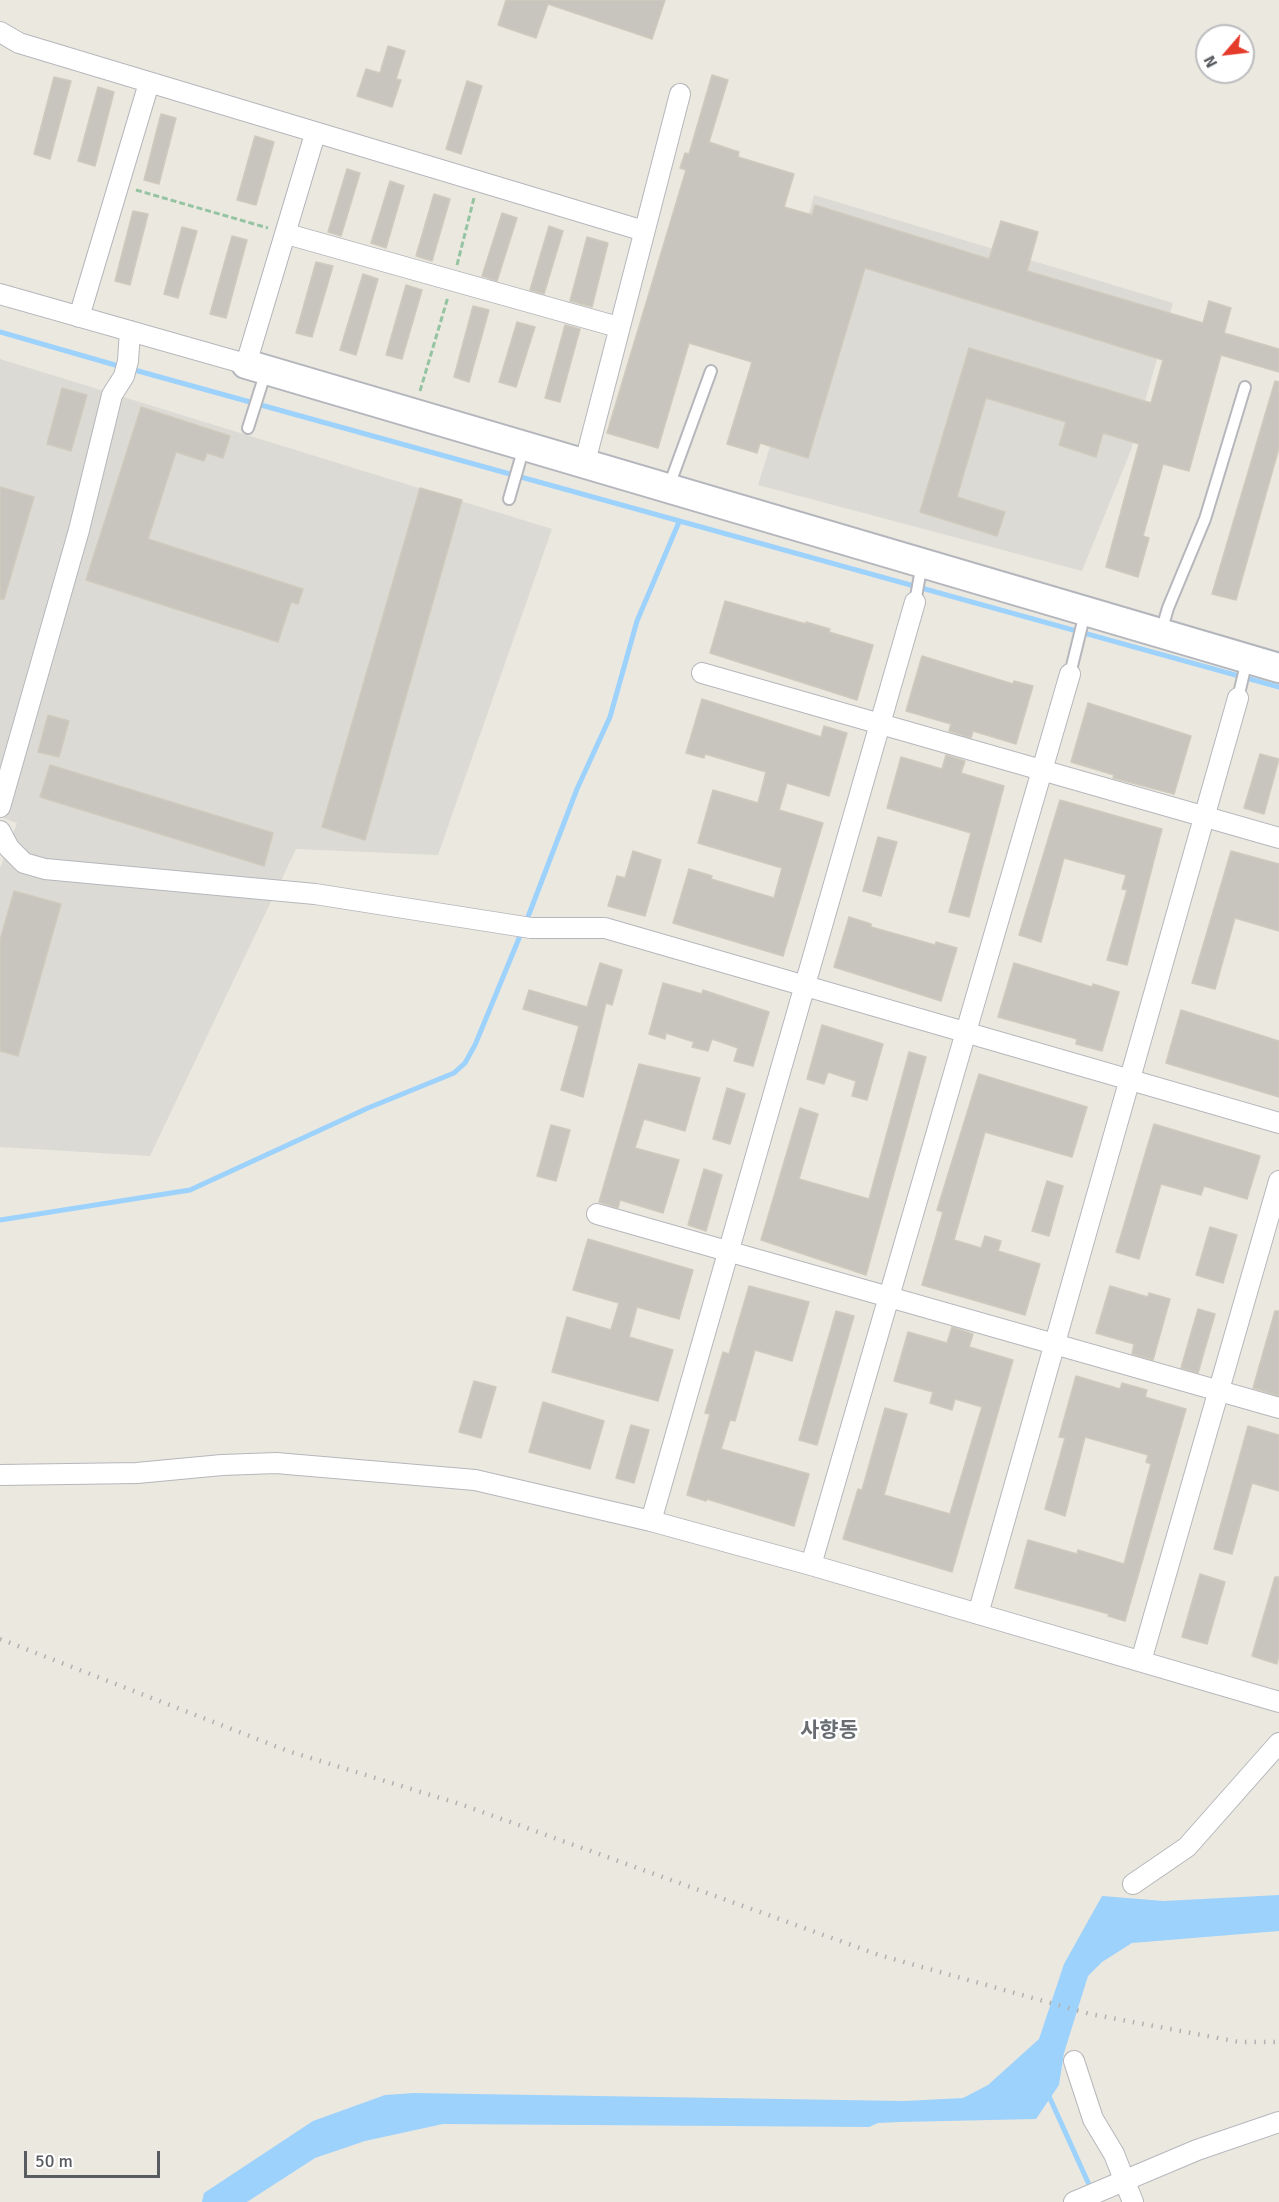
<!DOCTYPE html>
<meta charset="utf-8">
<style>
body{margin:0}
#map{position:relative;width:1279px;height:2202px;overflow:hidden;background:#ebe8df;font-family:Signika,sans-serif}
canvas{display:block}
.north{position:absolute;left:1195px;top:24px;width:60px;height:60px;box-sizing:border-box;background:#fff;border:2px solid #bcbdbf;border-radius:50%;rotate:242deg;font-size:16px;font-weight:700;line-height:24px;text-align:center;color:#585b60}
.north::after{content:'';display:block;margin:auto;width:21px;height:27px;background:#e53b2b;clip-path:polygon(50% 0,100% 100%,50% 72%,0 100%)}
.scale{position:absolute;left:24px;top:2151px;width:136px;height:27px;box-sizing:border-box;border:3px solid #585b60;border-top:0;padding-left:8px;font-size:18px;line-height:21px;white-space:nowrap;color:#585b60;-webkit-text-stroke:4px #fff;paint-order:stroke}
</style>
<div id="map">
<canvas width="1279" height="2202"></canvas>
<div class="north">N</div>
<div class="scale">50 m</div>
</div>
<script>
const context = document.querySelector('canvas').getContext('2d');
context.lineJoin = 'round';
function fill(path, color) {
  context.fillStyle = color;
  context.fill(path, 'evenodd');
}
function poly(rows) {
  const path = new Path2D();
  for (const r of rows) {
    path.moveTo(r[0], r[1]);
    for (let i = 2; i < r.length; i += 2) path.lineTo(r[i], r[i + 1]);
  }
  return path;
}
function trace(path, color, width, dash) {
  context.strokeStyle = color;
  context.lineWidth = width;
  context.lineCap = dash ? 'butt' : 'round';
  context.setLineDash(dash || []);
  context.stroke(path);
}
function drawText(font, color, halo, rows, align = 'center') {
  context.font = font + ' Signika,"Noto Sans KR",sans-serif';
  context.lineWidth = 5;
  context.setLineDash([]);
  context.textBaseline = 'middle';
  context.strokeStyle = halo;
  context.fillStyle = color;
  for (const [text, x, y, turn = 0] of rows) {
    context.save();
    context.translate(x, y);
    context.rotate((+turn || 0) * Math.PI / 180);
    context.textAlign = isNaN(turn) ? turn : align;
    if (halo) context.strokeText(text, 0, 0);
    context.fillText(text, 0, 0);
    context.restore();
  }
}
fill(poly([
 [814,195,1173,303,1131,450,1082,571,758,485,831,250,801,242],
 [0,359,552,529,438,855,296,849,150,1156,0,1147,0,868,17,823,0,817]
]), '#dcdad4');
fill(poly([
 [1279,1895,1279,1931,1132,1943,1102,1962,1088,1976,1064,2053,1059,2085,1036,2119,900,2122,878,2123,869,2127,443,2124,365,2141,315,2158,247,2202,202,2202,204,2193,313,2121,385,2095,414,2093,904,2101,963,2098,988,2085,1039,2039,1064,1964,1102,1896,1164,1901]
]), '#9dd2fd');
trace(poly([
 [0,332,122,367],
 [131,369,1279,687],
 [526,922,577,789,610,717,637,621,679,522],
 [0,1220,190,1190,368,1108,454,1073,465,1063,475,1045,522,931],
 [1048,2094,1091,2189]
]), '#9dd2fd', 5);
const building = poly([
 [506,0,665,0,652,39,548,4,536,38,498,25,506,0],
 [388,46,405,51,396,79,401,80,392,107,357,96,366,69,380,73,388,46],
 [712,75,728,80,709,142,739,152,738,157,794,174,784,207,812,215,815,205,989,259,1001,221,1038,232,1027,271,1203,323,1209,301,1231,308,1224,333,1279,349,1279,372,1221,355,1189,471,1163,464,1143,536,1149,538,1138,577,1106,567,1139,444,1103,433,1096,457,1059,445,1066,422,986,398,957,497,1005,512,997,536,920,512,969,348,1151,403,1163,360,865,268,808,458,760,443,757,453,727,444,752,362,689,343,658,448,607,433,686,170,680,168,685,153,689,154,712,75],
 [54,77,71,81,50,159,34,154,54,77],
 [467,81,482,86,461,154,446,149,467,81],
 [98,87,114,92,95,166,78,161,98,87],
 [161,114,176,118,159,184,144,180,161,114],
 [255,136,274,142,256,205,237,200,255,136],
 [347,169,360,173,341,236,328,232,347,169],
 [390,181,404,186,386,248,371,243,390,181],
 [434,194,450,199,432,261,416,256,434,194],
 [133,211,148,214,130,285,115,281,133,211],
 [502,213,517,218,497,281,482,276,502,213],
 [549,226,563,231,544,294,530,290,549,226],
 [182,227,197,231,178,298,164,294,182,227],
 [232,236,247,240,226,318,210,314,232,236],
 [587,237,608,243,592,307,570,301,587,237],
 [316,262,333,266,312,337,296,333,316,262],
 [363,274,378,279,356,355,340,350,363,274],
 [406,285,422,290,402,359,386,355,406,285],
 [473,306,489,310,469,382,454,377,473,306],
 [517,322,535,327,516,387,499,382,517,322],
 [565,325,580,329,560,402,545,398,565,325],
 [1275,381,1279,382,1279,448,1236,600,1212,594,1275,381],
 [62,388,87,395,71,451,47,444,62,388],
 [141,407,230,436,223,458,207,453,204,461,176,452,148,539,303,589,298,604,291,602,278,642,86,580,141,407],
 [0,487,34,497,4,599,0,599,0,487],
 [420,488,462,500,365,840,322,827,420,488],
 [725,601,806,624,806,622,830,629,829,632,873,645,857,700,710,653,725,601],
 [922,656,1013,684,1014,681,1033,686,1016,744,973,731,971,738,949,731,951,724,906,711,922,656],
 [702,699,821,737,824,726,847,733,829,796,787,783,779,810,823,823,783,956,673,923,689,869,712,876,711,879,774,898,782,868,698,843,713,790,758,803,766,772,705,754,704,758,686,753,702,699],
 [1088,703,1191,736,1174,794,1113,778,1114,775,1071,762,1088,703],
 [48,715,69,721,59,757,38,752,48,715],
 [1260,754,1279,759,1264,814,1244,808,1260,754],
 [946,755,965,761,961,773,1004,786,969,917,949,912,971,833,887,808,901,757,942,769,946,755],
 [50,765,273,833,264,866,40,797,50,765],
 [1060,800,1162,829,1127,965,1107,960,1127,890,1122,889,1126,875,1064,858,1041,942,1019,935,1060,800],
 [878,837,897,842,881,896,863,891,878,837],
 [633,851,661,860,645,916,608,906,617,876,625,878,633,851],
 [1231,851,1279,864,1279,931,1235,918,1215,989,1192,983,1231,851],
 [14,891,61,904,18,1056,0,1051,0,940,14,891],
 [849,917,871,924,871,927,935,945,936,942,957,948,941,1001,834,967,849,917],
 [600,963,622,970,612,1005,606,1003,583,1097,561,1090,579,1026,523,1009,529,990,587,1007,600,963],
 [1014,963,1092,987,1093,984,1119,992,1102,1051,1076,1044,1077,1039,998,1017,1014,963],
 [663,983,702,994,703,990,769,1012,753,1066,734,1061,738,1048,712,1039,708,1051,692,1047,694,1042,666,1033,665,1039,649,1034,663,983],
 [1181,1010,1279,1041,1279,1097,1166,1063,1181,1010],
 [822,1025,883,1044,867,1100,852,1096,856,1081,828,1072,824,1084,807,1079,822,1025],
 [909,1052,926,1057,866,1275,761,1240,800,1108,818,1114,799,1179,869,1199,909,1052],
 [639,1064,700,1078,685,1131,644,1119,635,1148,679,1160,663,1213,620,1200,618,1208,599,1202,639,1064],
 [979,1074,1087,1107,1072,1157,985,1132,954,1240,981,1248,985,1236,1001,1241,998,1251,1040,1264,1025,1315,922,1285,943,1212,937,1210,979,1074],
 [727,1088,745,1094,730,1144,713,1139,727,1088],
 [1154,1124,1260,1156,1247,1199,1204,1186,1201,1195,1161,1184,1139,1259,1116,1252,1154,1124],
 [551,1125,570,1130,556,1181,537,1176,551,1125],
 [704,1169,722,1175,706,1231,688,1225,704,1169],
 [1047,1181,1063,1186,1049,1236,1032,1231,1047,1181],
 [1210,1227,1237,1235,1223,1283,1196,1275,1210,1227],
 [588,1239,693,1270,679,1319,637,1307,629,1337,673,1350,658,1401,552,1372,567,1317,611,1330,619,1303,573,1290,588,1239],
 [749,1286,809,1302,792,1361,755,1350,735,1421,730,1420,721,1449,809,1474,794,1526,707,1499,706,1501,687,1495,710,1414,705,1413,723,1352,729,1354,749,1286],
 [1110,1286,1148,1297,1149,1293,1170,1299,1153,1360,1132,1354,1134,1344,1096,1333,1110,1286],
 [1198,1309,1215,1314,1198,1373,1181,1368,1198,1309],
 [836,1311,854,1316,817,1445,799,1440,836,1311],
 [1275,1311,1279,1311,1279,1396,1253,1388,1275,1311],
 [952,1327,973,1334,969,1347,1013,1360,952,1572,843,1539,858,1489,862,1490,885,1408,907,1414,884,1495,950,1514,982,1407,955,1399,952,1410,930,1403,933,1392,894,1381,908,1332,947,1343,952,1327],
 [1076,1376,1120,1389,1122,1383,1147,1390,1145,1397,1186,1409,1125,1621,1108,1616,1109,1614,1015,1588,1028,1540,1077,1554,1078,1550,1124,1564,1151,1464,1146,1462,1148,1455,1085,1437,1065,1516,1045,1509,1065,1438,1059,1437,1076,1376],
 [474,1381,496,1387,481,1438,459,1432,474,1381],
 [543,1402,604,1421,590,1469,529,1452,543,1402],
 [631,1425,649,1430,634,1483,616,1478,631,1425],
 [1248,1426,1279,1435,1279,1491,1252,1483,1232,1554,1214,1549,1248,1426],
 [1200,1574,1225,1582,1207,1644,1182,1637,1200,1574],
 [1275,1577,1279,1577,1279,1655,1277,1664,1252,1656,1275,1577]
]);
fill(building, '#c8c5be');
trace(building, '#cfcabd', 1.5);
const lane = poly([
 [248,428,266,371],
 [669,486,711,371],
 [509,499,524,447],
 [915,602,922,564],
 [1161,632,1168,608,1205,519,1245,387],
 [1070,674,1085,613],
 [1238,698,1247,660]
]);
const street = poly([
 [0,32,19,43,644,231],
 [287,234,618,327],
 [0,294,246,364,315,134],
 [79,317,149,83],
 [585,462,680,94],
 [702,673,1279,838],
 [0,807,79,530,112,395,124,376,128,361,130,331],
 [0,831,9,848,24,863,45,869,315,894,531,928,605,928,1279,1123],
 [597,1214,1279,1408],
 [0,1475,137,1473,222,1465,276,1463,475,1480,651,1521,811,1565,1279,1702],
 [651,1521,915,602],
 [811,1565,1070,674],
 [978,1614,1238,698],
 [1141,1661,1279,1181],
 [1133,1884,1187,1847,1279,1743],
 [1074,2061,1093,2119,1114,2154,1133,2202],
 [1074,2202,1197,2150,1279,2122]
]);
const secondary = poly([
 [246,364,1279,668]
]);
trace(lane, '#b5b7bc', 14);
trace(street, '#b5b7bc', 22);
trace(secondary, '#b3b6bc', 32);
trace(poly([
 [136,190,268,228],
 [457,265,474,198],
 [420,391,448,297]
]), '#94c4a2', 3, [6, 3]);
trace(lane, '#fff', 10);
trace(street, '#fff', 20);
trace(secondary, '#fff', 28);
trace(poly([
 [0,1639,288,1751,463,1805,879,1955,1090,2014,1239,2042,1279,2042]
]), '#b0b1b1', 4.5, [1.5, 8]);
drawText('bold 21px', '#696d72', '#fff', [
 ["사향동",829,1731]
]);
</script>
